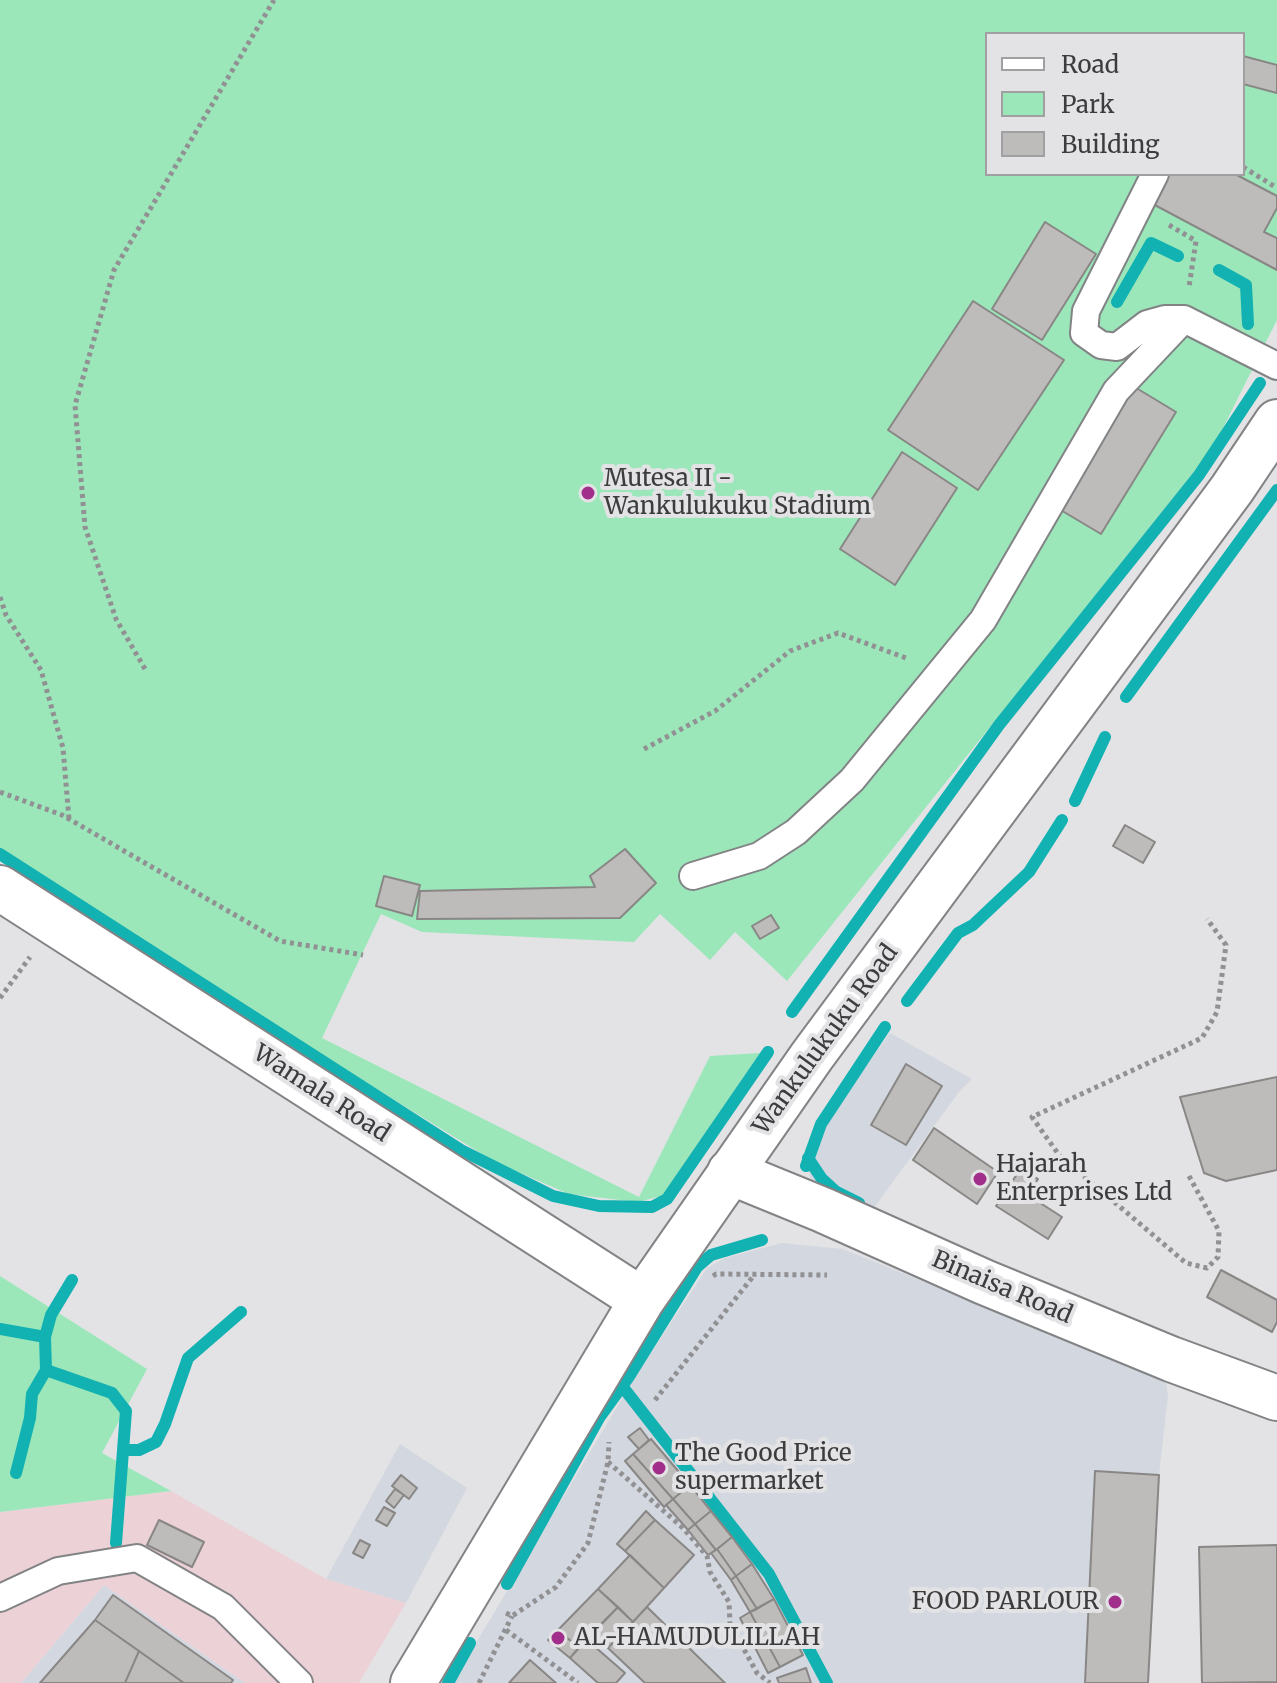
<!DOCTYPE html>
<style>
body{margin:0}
#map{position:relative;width:1277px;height:1683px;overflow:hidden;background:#e3e3e6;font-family:Merriweather,serif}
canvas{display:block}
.legend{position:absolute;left:985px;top:32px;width:260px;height:144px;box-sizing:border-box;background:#e3e3e6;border:2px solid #a0a0a2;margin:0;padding:10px 14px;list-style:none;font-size:24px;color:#3c3c3d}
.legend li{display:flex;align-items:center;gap:16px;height:40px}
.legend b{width:40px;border:2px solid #a0a0a2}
</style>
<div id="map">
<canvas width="1277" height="1683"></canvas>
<ul class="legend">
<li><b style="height:10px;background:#fff"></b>Road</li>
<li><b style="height:22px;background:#9be7ba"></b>Park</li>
<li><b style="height:22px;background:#bebcba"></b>Building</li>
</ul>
</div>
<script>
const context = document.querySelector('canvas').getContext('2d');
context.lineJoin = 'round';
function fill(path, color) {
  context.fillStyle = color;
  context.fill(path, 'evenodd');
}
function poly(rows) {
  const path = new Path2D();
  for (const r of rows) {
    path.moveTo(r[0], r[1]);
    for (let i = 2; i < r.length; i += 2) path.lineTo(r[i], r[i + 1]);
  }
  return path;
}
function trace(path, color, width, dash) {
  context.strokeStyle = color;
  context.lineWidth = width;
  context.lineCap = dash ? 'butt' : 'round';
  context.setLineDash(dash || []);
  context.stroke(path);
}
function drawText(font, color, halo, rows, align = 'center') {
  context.font = font + ' Merriweather,serif';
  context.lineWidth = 8;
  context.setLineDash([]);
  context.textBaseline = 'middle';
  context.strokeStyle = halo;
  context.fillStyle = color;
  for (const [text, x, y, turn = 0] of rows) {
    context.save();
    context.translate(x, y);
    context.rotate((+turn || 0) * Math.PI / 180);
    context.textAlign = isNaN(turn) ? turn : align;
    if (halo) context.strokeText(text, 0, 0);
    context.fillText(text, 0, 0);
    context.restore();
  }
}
fill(poly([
 [890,1033,972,1079,959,1092,865,1220,814,1183,809,1175,806,1151],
 [782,1243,843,1249,1068,1340,1166,1383,1168,1396,1159,1475,1148,1683,452,1683,630,1385,707,1268,725,1258],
 [400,1444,467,1488,406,1603,326,1579],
 [104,1585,245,1683,21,1683]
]), '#d3d7df');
fill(poly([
 [171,1491,326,1579,406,1603,359,1683,245,1683,104,1585,21,1683,0,1683,0,1512]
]), '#ecd2d7');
fill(poly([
 [0,0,1277,0,1277,320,1213,448,787,981,735,932,710,960,660,914,634,942,422,932,381,914,322,1038,639,1197,710,1056,760,1053,662,1196,637,1202,569,1194,495,1162,273,1025,0,848],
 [987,34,1243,34,1243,174,987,174],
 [0,1276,147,1369,102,1453,171,1491,0,1512]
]), '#9be7ba');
trace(poly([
 [1219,270,1246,285,1248,324],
 [1117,302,1151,243,1178,256],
 [1126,697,1277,490],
 [1075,801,1105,737],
 [0,854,461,1150,553,1196,599,1206,652,1207,667,1199,768,1052],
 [907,1001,958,933,973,925,1029,872,1062,820],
 [792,1012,999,725,1199,475,1260,383],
 [808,1158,822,1179,835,1191,859,1203],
 [806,1166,821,1124,885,1027],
 [0,1329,45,1337,46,1370,112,1393,126,1411,116,1543],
 [45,1337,51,1315,72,1280],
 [622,1386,769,1574,827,1683],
 [123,1450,139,1450,156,1442,165,1424,188,1358,241,1312],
 [16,1473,30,1418,32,1394,46,1370],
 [507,1584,599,1418,628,1378,697,1267,711,1255,762,1240],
 [448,1683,470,1643]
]), '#12b1b2', 12);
const building = poly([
 [1243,56,1277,65,1277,93,1243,84,1243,56],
 [1167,174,1235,174,1277,196,1277,208,1264,232,1277,238,1277,270,1151,203,1167,174],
 [1045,222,1096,254,1042,340,992,309,1045,222],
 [973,301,1064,360,978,490,888,430,973,301],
 [1133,386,1176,412,1101,534,1059,509,1133,386],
 [902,452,957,488,895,585,840,549,902,452],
 [1125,825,1155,842,1143,863,1113,846,1125,825],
 [625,849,656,883,620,918,417,919,420,891,595,887,590,876,625,849],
 [384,876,420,885,412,916,376,906,384,876],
 [771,915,779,928,760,939,752,926,771,915],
 [906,1064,942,1086,906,1145,871,1125,906,1064],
 [1277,1077,1277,1170,1226,1181,1204,1173,1180,1097,1277,1077],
 [934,1128,998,1172,977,1204,913,1160,934,1128],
 [1021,1168,1038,1179,1028,1195,1062,1217,1048,1239,996,1206,1021,1168],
 [1221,1270,1277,1300,1277,1322,1272,1332,1207,1297,1221,1270],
 [640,1428,649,1440,639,1449,628,1437,640,1428],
 [651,1439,690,1485,673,1499,633,1454,651,1439],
 [633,1454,673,1499,664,1507,625,1461,633,1454],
 [1095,1471,1159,1475,1148,1683,1085,1683,1095,1471],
 [401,1475,417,1488,409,1499,392,1486,401,1475],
 [690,1485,711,1511,695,1524,673,1499,690,1485],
 [395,1489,404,1495,394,1508,386,1501,395,1489],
 [673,1499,695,1524,688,1530,666,1505,673,1499],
 [384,1507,395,1513,387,1526,376,1520,384,1507],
 [646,1511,655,1520,625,1551,617,1544,646,1511],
 [711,1511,732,1537,716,1550,695,1524,711,1511],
 [159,1520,204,1542,192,1567,147,1545,159,1520],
 [655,1520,694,1555,664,1588,625,1551,655,1520],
 [695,1524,716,1550,708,1555,688,1530,695,1524],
 [732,1537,752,1564,736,1576,717,1549,732,1537],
 [360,1540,370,1545,363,1558,353,1553,360,1540],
 [1277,1545,1277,1682,1202,1683,1199,1547,1277,1545],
 [717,1549,736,1576,731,1580,711,1553,717,1549],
 [630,1555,664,1588,633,1622,598,1589,630,1555],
 [752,1564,774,1599,757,1609,736,1576,752,1564],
 [736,1576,757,1609,750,1612,731,1580,736,1576],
 [598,1589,618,1607,579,1648,558,1630,598,1589],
 [113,1595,233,1680,231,1683,184,1683,95,1620,113,1595],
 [774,1599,803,1655,780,1667,750,1612,774,1599],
 [618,1607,633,1622,608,1648,592,1633,618,1607],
 [647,1607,725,1683,645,1683,608,1648,647,1607],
 [750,1612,780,1667,768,1673,740,1618,750,1612],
 [95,1620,139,1651,125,1683,40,1683,95,1620],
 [558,1630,579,1648,570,1658,548,1640,558,1630],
 [586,1639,625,1673,616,1683,598,1683,570,1658,586,1639],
 [139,1651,184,1683,125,1683,139,1651],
 [530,1660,556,1683,509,1683,530,1660],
 [806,1668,811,1683,779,1683,777,1678,806,1668]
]);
fill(building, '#bebcba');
trace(building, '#898786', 2);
const lane = poly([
 [1155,174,1086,311,1084,333,1101,345,1117,347,1147,324,1165,319,1184,319,1277,366],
 [693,876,759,856,796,832,852,780,983,620,1116,391,1184,319],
 [0,1598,58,1571,137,1558,223,1607,299,1683]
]);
const street = poly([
 [730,1172,823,1210,984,1282,1171,1359,1277,1398]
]);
const secondary = poly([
 [0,888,642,1300],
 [413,1683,642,1300,812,1056,1232,489,1277,422]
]);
trace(lane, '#828385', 30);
trace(street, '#828385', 48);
trace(secondary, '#828385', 48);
trace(poly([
 [1243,167,1277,188],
 [1169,225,1196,241,1189,287],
 [0,597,6,615,41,670,63,748,69,819],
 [145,669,116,619,85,527,75,405,114,270,274,0],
 [644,749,715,711,790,651,838,633,906,658],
 [0,792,62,815,280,941,363,955],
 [0,998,30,957],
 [1189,1176,1219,1231,1218,1257,1207,1268,1186,1263,1059,1155,1032,1117,1202,1038,1217,1012,1226,945,1207,919],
 [713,1276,716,1274,827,1275],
 [655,1400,755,1274],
 [608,1462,683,1528,707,1556,710,1572,729,1602,730,1624,757,1673,770,1683],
 [506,1613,512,1616,556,1587,588,1543,608,1462,609,1442],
 [506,1630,578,1683],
 [479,1683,512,1616]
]), '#919193', 5, [4, 4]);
trace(lane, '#fff', 26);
trace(street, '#fff', 44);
trace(secondary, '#fff', 44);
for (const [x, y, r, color] of [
 [588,493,8,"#a12e8a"],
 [980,1179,8,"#a12e8a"],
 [659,1468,8,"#a12e8a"],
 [1115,1602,8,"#a12e8a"],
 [558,1638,8,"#a12e8a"]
]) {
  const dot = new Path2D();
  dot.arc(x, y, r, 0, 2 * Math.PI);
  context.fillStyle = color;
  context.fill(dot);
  trace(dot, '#e3e3e6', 3);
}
drawText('24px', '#3c3c3d', '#e3e3e6', [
 ["Mutesa II -",604,479],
 ["Wankulukuku Stadium",604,507],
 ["Hajarah",996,1165],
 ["Enterprises Ltd",996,1193],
 ["The Good Price",675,1454],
 ["supermarket",675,1482],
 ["FOOD PARLOUR",1099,1602,"right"],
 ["AL-HAMUDULILLAH",574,1638]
], 'left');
drawText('24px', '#3c3c3d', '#e3e3e6', [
 ["Wankulukuku Road",826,1040,-54],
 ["Wamala Road",321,1094,33],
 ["Binaisa Road",1002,1288,23]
]);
</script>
